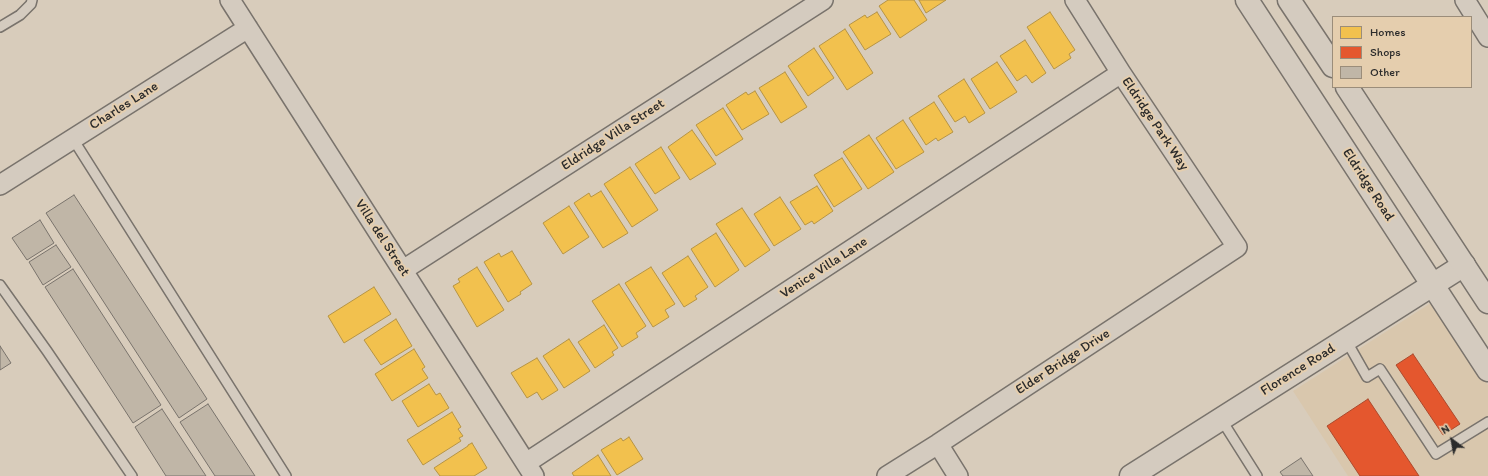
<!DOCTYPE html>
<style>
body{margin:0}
#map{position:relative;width:1488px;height:476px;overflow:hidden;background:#d8ccbb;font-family:Itim,sans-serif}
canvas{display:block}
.legend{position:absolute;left:1332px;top:16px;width:140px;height:72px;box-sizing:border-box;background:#e5ceae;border:1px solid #9b8d7a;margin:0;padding:5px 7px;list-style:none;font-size:12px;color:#2b2b2b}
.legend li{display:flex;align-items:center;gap:8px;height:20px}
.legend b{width:20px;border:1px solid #9b8d7a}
.north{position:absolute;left:1432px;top:420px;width:40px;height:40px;-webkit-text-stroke:3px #e5ceae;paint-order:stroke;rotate:328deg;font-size:11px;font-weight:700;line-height:16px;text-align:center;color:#2b2b2b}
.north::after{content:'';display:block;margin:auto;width:14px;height:18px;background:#2b2b2b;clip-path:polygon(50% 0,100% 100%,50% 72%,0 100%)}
</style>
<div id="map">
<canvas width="1488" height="476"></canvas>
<ul class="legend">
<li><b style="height:11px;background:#f2c14e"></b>Homes</li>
<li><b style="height:11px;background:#e4572e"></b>Shops</li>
<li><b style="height:11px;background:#c0b6a7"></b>Other</li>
</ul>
<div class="north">N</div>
</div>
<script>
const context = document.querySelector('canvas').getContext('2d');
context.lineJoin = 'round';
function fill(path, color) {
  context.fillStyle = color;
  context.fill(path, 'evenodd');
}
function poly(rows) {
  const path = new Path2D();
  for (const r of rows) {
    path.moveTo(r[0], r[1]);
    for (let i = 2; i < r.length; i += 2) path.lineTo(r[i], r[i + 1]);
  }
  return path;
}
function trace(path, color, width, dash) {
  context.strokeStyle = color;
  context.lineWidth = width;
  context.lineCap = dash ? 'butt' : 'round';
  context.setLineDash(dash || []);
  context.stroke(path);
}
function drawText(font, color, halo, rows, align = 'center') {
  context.font = font + ' Itim,sans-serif';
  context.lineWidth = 4;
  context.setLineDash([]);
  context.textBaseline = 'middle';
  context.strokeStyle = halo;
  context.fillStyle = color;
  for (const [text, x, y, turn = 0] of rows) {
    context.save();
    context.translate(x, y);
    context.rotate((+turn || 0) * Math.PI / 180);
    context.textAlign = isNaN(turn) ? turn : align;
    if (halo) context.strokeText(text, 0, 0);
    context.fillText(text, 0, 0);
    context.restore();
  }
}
fill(poly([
 [1434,301,1488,385,1488,476,1348,476,1293,391]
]), '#d9c7ad');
const homes = poly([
 [888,0,914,0,927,20,900,38,879,6,888,0],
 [919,0,946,0,926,13,919,0],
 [877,12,891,34,865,50,849,25,865,15,867,18,877,12],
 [1050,12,1075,50,1069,54,1071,58,1054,69,1027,27,1050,12],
 [845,29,873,73,847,90,819,46,845,29],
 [1025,40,1046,73,1032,83,1026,75,1017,81,1000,56,1025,40],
 [814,48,834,78,808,96,788,66,814,48],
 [997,62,1017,92,990,109,971,79,997,62],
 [785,72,807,107,781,123,759,88,785,72],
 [964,79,985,113,969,123,965,116,955,122,938,96,964,79],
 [755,91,769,114,742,130,726,105,746,92,748,95,755,91],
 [934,102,953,132,938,141,936,138,926,145,909,118,934,102],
 [723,108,743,139,716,156,696,125,723,108],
 [903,120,924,152,896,169,876,138,903,120],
 [692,130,716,164,690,180,668,147,692,130],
 [869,135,894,172,868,189,843,152,869,135],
 [661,147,680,178,655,194,635,164,661,147],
 [842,158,862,189,834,207,814,175,842,158],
 [630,167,658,210,632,227,604,184,630,167],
 [817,186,833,211,814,224,812,221,805,225,790,202,817,186],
 [601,191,628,233,603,248,574,203,589,193,591,197,601,191],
 [780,197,801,229,774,246,754,214,780,197],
 [569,206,589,237,563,254,543,223,569,206],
 [742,208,770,250,745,267,716,224,742,208],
 [716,233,739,270,715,287,691,249,716,233],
 [512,251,532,284,520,292,521,294,508,302,484,262,499,253,501,257,512,251],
 [688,256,708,287,695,296,697,299,684,307,662,273,688,256],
 [477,267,504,310,477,327,453,286,460,282,458,279,477,267],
 [651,267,675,304,665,310,669,317,653,327,625,283,651,267],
 [619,284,646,326,636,333,638,337,622,347,592,301,619,284],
 [374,287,391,314,344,343,328,316,374,287],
 [396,319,412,346,381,365,364,340,396,319],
 [604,325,618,348,612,352,614,355,595,368,578,342,604,325],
 [569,339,590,371,564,388,543,356,569,339],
 [414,349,425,367,422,369,428,378,392,401,375,374,414,349],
 [537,358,558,390,542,400,537,392,527,398,511,373,537,358],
 [429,384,436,395,440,393,449,408,418,427,402,401,429,384],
 [452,412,461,427,458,429,463,436,459,438,461,441,423,465,407,440,452,412],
 [629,437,643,459,617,475,601,450,621,438,623,441,629,437],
 [472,443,487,468,474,476,440,476,434,468,468,446,468,445,472,443],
 [598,455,611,476,574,476,572,473,598,455]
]);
fill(homes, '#f2c14e');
trace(homes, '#b69444', 1);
const shops = poly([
 [1413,354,1460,424,1443,435,1396,365,1413,354],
 [1368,399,1419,476,1360,476,1327,426,1368,399]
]);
fill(shops, '#e4572e');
trace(shops, '#ac4a2d', 1);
const building = poly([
 [74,195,207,399,179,418,46,213,74,195],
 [40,220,54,243,27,260,12,238,40,220],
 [56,245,71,267,43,285,29,262,56,245],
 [73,269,161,405,133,423,45,287,73,269],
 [0,346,11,363,0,370,0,346],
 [208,404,255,476,215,476,180,422,208,404],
 [162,409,206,476,166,476,135,427,162,409],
 [1301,458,1313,476,1283,476,1280,472,1301,458]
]);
fill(building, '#c0b6a7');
trace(building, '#79736c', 1);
const service = poly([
 [0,27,20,15,31,4,32,0],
 [73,139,286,476],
 [0,285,47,351,132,476],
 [1346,340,1367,377,1380,369,1436,454,1488,422],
 [1221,419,1257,476]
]);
const minor = poly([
 [230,0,534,476],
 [1465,0,1488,37],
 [0,185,248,28],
 [403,270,823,0],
 [938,444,958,476],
 [526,463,1121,73],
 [887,476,938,444,1237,247,1121,73,1075,0]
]);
const tertiary = poly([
 [1131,476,1464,265]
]);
const secondary = poly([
 [1247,0,1488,370],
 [1289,0,1333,66],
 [1347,87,1488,302]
]);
trace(service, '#79736c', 12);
trace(minor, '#79736c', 22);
trace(tertiary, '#79736c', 25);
trace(secondary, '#79736c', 25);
trace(service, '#d4cbbf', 9);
trace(minor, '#d4cbbf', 19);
trace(tertiary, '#d4cbbf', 22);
trace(secondary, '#d4cbbf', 22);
drawText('14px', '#2b2b2b', '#e5ceae', [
 ["Charles Lane",124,106,-32],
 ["Eldridge Park Way",1155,124,56],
 ["Eldridge Villa Street",613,135,-33],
 ["Eldridge Road",1368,185,57],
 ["Villa del Street",382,238,57],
 ["Venice Villa Lane",824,268,-33],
 ["Elder Bridge Drive",1063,362,-33],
 ["Florence Road",1298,370,-32]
]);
</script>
